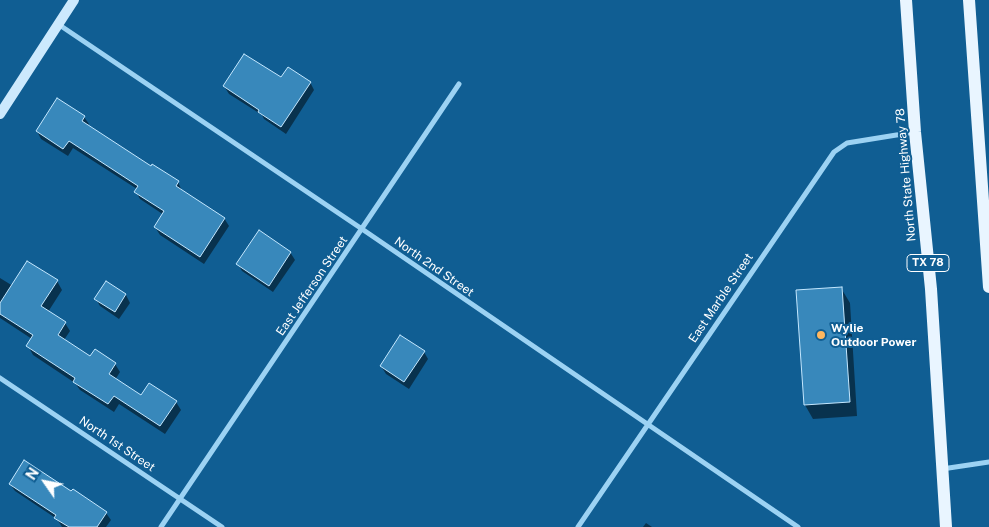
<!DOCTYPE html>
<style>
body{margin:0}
#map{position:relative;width:989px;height:527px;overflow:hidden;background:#105e93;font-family:"Public Sans",sans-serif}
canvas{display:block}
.north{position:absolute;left:20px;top:457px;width:50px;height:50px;-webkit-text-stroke:4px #105e93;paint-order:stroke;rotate:303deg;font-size:14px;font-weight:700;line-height:20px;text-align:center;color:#fff}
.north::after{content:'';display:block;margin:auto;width:18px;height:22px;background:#fff;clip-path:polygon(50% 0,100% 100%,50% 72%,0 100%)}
</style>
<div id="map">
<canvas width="989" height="527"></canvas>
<div class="north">N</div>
</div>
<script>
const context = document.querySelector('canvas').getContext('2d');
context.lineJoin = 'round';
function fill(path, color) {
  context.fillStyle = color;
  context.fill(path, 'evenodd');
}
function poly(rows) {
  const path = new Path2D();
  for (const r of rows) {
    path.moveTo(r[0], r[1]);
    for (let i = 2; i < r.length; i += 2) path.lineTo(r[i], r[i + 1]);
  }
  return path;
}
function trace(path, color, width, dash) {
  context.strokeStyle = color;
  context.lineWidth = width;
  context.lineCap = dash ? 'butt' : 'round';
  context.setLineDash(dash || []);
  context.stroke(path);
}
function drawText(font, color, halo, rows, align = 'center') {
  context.font = font + ' "Public Sans",sans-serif';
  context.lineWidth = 4;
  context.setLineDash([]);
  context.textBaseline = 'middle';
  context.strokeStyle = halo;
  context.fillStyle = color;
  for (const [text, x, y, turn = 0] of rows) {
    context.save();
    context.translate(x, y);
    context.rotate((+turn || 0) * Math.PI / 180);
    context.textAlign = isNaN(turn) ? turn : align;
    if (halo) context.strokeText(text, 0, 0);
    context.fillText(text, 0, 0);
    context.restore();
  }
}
fill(poly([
 [281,79,310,82,314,90,286,134,264,119,262,115,229,94,224,86],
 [84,117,89,124,87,126,151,168,178,182,182,191,224,218,229,226,204,264,160,235,155,227,164,215,140,199,136,192,137,189,73,148,68,156,41,139,37,131],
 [290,252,295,260,273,292,242,271,238,264],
 [0,278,13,286,57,281,62,290,48,312,65,323,70,331,64,340,90,357,115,364,120,372,115,380,142,397,176,402,181,410,165,434,119,404,114,412,80,390,75,383,33,355,28,346,32,339,0,318],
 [106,282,126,295,130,303,119,319,100,306,96,299],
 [841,288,850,303,857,416,813,419,805,405],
 [424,352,428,359,409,389,386,374,381,366],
 [10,484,106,513,111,520,106,527,62,527,57,519,15,491],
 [646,523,652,527,643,527]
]), '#0007');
const building = poly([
 [244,54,281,77,288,67,311,82,281,127,258,112,259,110,223,86,244,54],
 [57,98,85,116,82,121,151,166,152,164,179,181,176,186,225,218,200,257,154,227,164,211,134,192,138,186,69,141,63,149,36,131,57,98],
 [259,230,291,252,269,286,236,264,259,230],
 [27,261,58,280,41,306,66,322,58,335,90,356,95,349,116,363,109,374,141,395,149,383,177,401,160,426,114,396,108,404,73,382,75,378,26,346,33,335,0,314,0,303,27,261],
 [106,281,126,294,115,312,94,299,106,281],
 [842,287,850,402,804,405,796,290,842,287],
 [400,335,425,351,404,382,380,366,400,335],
 [24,460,71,491,73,489,107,512,97,527,69,527,54,518,56,515,9,484,24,460]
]);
fill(building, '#3888bb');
trace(building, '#c4e7fe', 1);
trace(poly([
 [58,24,362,229,798,527],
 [0,378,222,527],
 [942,469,989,462],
 [161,527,459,84],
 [578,527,834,152,847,143,915,132]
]), '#9cd2f3', 5);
trace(poly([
 [0,114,74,0]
]), '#cce9fd', 10);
trace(poly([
 [906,0,915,132,931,289,946,527],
 [969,0,989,287]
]), '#e9f5ff', 12);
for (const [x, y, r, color] of [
 [821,335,5,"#ffb75f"]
]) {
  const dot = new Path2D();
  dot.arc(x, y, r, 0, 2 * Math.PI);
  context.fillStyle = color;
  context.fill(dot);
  trace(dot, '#105e93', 2);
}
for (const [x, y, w] of [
 [928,263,42]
]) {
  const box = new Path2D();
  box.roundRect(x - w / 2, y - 8.5, w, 17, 4);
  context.fillStyle = '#105e93';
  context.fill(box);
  trace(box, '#fff', 1);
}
drawText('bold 11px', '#fff', null, [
 ["TX 78",928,263]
]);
drawText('12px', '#fff', '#105e93', [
 ["North State Highway 78",906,175,-95],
 ["North 2nd Street",434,267,35],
 ["East Jefferson Street",312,286,-56],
 ["East Marble Street",721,298,-56],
 ["North 1st Street",117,444,34]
]);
drawText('bold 12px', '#fff', '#105e93', [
 ["Wylie",831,328],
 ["Outdoor Power",831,342]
], 'left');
</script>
